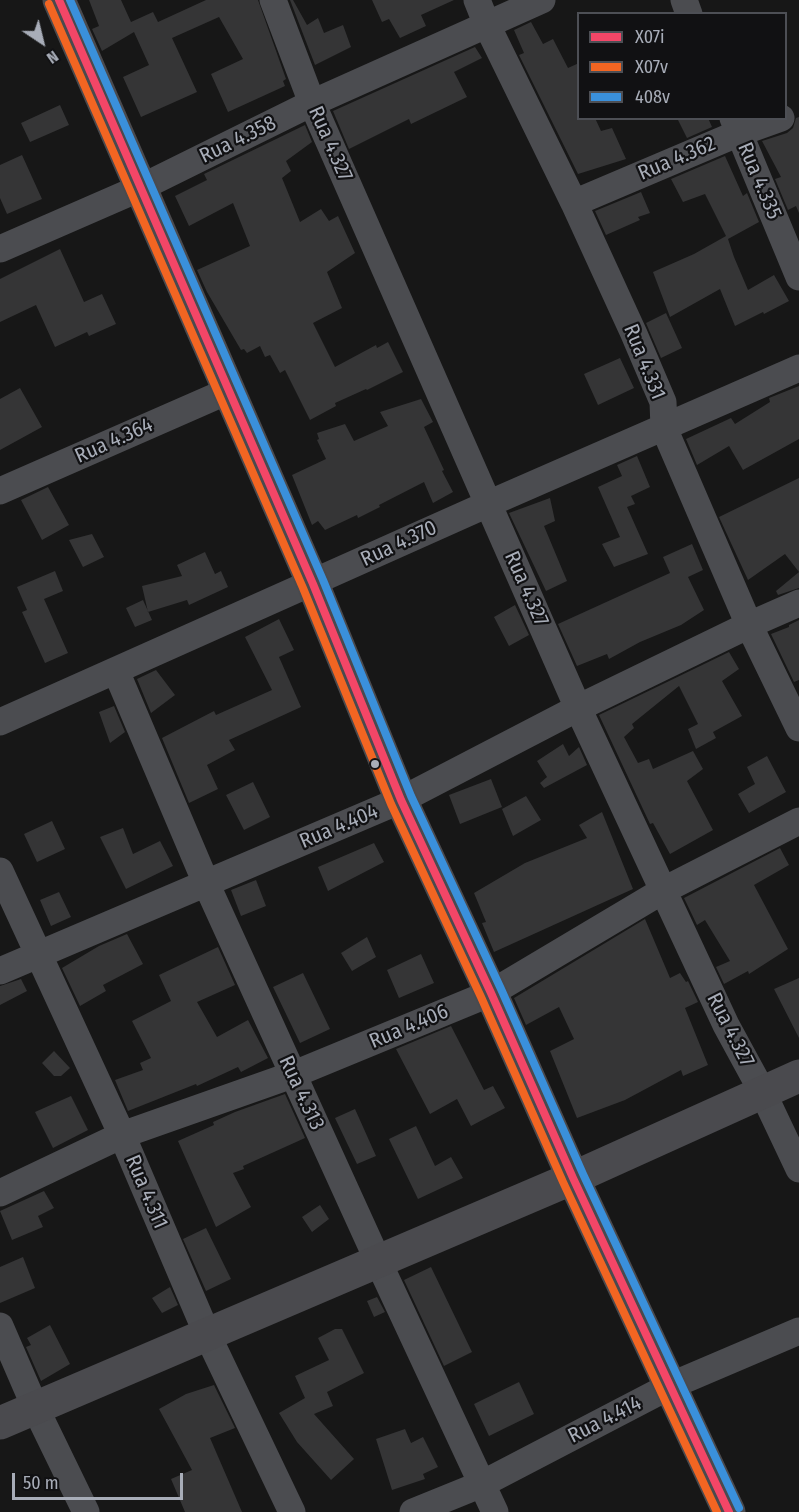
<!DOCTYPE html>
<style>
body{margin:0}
#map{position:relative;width:799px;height:1512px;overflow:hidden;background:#171717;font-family:"Fira Sans Condensed",sans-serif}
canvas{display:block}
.legend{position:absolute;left:577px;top:12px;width:210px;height:108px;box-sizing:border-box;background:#111113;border:2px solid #4d4f55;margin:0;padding:8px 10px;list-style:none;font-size:18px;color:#a8adb8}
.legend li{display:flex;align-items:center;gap:12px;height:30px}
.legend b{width:30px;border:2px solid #4d4f55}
.north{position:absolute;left:12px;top:12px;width:60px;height:60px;-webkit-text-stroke:4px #111113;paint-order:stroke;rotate:145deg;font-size:16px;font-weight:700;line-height:24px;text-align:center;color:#a8adb8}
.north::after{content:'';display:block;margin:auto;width:21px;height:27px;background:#a8adb8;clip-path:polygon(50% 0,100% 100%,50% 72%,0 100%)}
.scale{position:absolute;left:12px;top:1473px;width:171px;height:27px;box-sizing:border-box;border:3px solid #a8adb8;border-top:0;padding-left:8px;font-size:18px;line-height:21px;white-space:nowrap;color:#a8adb8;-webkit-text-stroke:4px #111113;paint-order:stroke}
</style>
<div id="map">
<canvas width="799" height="1512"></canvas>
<ul class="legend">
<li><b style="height:8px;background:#f34667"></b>X07i</li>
<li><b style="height:8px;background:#f26522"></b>X07v</li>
<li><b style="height:8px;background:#3a90db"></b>408v</li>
</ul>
<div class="north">N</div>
<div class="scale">50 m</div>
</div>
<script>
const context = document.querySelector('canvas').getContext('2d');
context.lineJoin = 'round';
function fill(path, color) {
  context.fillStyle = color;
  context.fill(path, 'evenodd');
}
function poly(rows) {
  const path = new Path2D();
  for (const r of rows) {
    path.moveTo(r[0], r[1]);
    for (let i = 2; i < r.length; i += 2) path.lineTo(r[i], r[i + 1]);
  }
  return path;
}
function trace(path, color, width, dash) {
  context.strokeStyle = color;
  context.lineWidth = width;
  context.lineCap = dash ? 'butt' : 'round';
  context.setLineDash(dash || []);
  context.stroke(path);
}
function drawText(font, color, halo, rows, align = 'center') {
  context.font = font + ' "Fira Sans Condensed",sans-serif';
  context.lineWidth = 4.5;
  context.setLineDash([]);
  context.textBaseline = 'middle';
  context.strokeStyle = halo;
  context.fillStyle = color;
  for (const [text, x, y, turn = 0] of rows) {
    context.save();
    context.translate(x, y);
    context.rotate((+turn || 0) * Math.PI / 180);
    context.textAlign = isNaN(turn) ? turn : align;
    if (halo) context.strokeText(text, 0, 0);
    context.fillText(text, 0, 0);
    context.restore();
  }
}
fill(poly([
 [89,0,121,0,131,22,153,12,158,22,206,0,258,0,286,79,283,81,285,86,228,112,211,74,243,59,219,17,172,38,197,92,141,117,123,77,149,65,134,32,102,51,92,29,99,26],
 [290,0,293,0,307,25,318,18,324,33,343,25,351,47,315,65],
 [372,0,454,0,421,15,426,26,400,38,389,19,382,22],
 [531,22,543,44,553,39,568,68,579,63,579,118,595,118,601,131,612,128,626,159,578,174,519,55,524,53,514,30],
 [475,47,482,58,454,72,467,97,411,124,409,119,349,149,333,111],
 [60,105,69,125,30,142,21,123],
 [799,117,799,213,796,206,788,210,775,179,781,177,762,141,787,133,793,128,796,118],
 [677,118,708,118,712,127,687,138],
 [305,125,312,142,286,161,291,171,282,178,300,222,321,209,329,221,338,216,355,253,327,272,342,308,313,323,335,367,376,345,377,348,388,342,403,372,367,390,366,389,335,403,336,406,310,420,285,370,280,373,270,355,265,357,260,346,247,353,244,349,241,350,207,292,197,270,250,246,233,203,189,226,175,196,207,180,204,174],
 [22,155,42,199,7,214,0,198,0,165],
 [725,156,743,196,747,193,759,222,728,239,734,257,748,290,774,275,789,301,764,314,763,312,735,326,720,289,670,317,653,272,694,254,726,236,705,194,683,202,671,179],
 [641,192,650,213,638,217,640,220,606,235,595,211],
 [60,249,84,302,102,294,116,324,89,336,87,332,55,347,36,305,0,322,0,279],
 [666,313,682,348,661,358,646,323],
 [620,358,634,388,598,405,584,374],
 [799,386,799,439,743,470,729,446,697,465,686,439,731,418,735,424,770,402,769,398],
 [20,388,42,427,0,450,0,399],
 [421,399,433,422,424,427,444,470,442,471,453,492,433,503,424,482,379,505,380,507,358,518,357,515,325,530,318,521,312,525,292,475,326,459,317,440,319,439,317,433,345,424,354,441,388,426,380,412],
 [637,456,650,487,631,496,635,504,627,507,648,554,614,567,602,544,620,537,598,487,622,476,617,465],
 [799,478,799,588,778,595,776,591,799,572,785,554,748,580,719,517],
 [48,487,69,525,42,540,21,500],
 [550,498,555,521,544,526,567,581,546,591,509,513],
 [92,534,104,557,83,567,69,540],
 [692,544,703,570,688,577,704,610,681,625,640,642,609,659,607,654,577,666,558,624,670,573,663,557],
 [205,552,215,574,221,571,228,587,189,605,187,600,148,612,142,586,182,576,177,565],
 [55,571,63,591,44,599,68,653,45,663,22,612,27,610,17,587],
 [143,600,152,620,135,627,126,608],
 [515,605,529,635,509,646,494,617],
 [279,619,294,650,279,657,301,707,229,740,235,750,207,765,218,789,189,803,162,738,214,711,216,715,272,690,245,637],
 [799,620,799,680,794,682,771,634,789,627,789,625],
 [729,652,739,669,722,681,742,716,713,732,716,738,696,749,688,729,698,724,679,686,632,724,634,728,624,737,638,763,649,759,653,769,693,751,703,769,687,781,713,830,670,854,653,823,650,824,599,715],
 [156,670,175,695,151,713,137,679],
 [114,706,125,732,110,743,99,712],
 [563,744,569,756,579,747,587,765,544,788,540,783,547,777,537,761],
 [767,756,786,792,749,813,738,794,755,784,747,767],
 [491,779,502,807,460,824,449,795],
 [253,782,270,817,244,830,226,795],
 [526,796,541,820,513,836,502,809],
 [602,812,633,889,494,952,482,923,486,922,474,893,525,863,587,838,579,825],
 [52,821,65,849,37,862,24,834],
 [123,828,133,854,160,841,173,866,126,889,100,837],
 [374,843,384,862,328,891,318,867],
 [780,848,789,865,754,885,788,949,749,974,748,971,724,984,716,967,730,961,705,920,697,925,684,898],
 [256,880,266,906,241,916,231,890],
 [59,892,71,917,51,926,40,900],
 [645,919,670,978,680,973,686,982,688,981,698,1002,685,1008,708,1065,683,1076,681,1070,625,1100,577,1118,550,1051,574,1039,559,1007,526,1025,514,998],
 [127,934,143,964,103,985,106,991,80,1006,62,968,99,946],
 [367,937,376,957,352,971,341,953],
 [218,947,235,985,197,1002,217,1037,248,1020,268,1058,241,1072,238,1067,197,1086,196,1084,128,1111,115,1080,143,1070,140,1063,151,1058,132,1021,171,1001,159,975],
 [421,954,434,983,399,998,387,970],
 [303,973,330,1029,300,1043,273,987],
 [799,978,799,1038,774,989],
 [21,979,27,991,0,1005,0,986],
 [451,1026,484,1090,493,1086,505,1108,471,1126,457,1099,430,1114,396,1049],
 [54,1051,70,1068,61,1076,54,1076,42,1063],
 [285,1094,305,1138,243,1166,244,1169,233,1173,251,1207,216,1227,178,1141,214,1125,213,1122,235,1112],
 [71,1096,88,1130,53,1148,35,1112],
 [355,1109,376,1156,357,1164,335,1118],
 [416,1126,435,1166,451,1157,463,1178,418,1199,389,1139],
 [44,1191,54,1208,38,1216,43,1227,12,1240,0,1211],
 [320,1205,329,1219,312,1232,302,1217],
 [206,1228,231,1279,206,1291,183,1239],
 [23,1257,35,1288,0,1303,0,1267],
 [431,1267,472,1352,444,1366,404,1280],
 [170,1287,178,1305,162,1313,152,1298],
 [377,1297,385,1312,374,1317,367,1301],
 [50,1325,70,1364,41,1381,26,1347,31,1345,27,1338],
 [335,1329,342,1329,364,1373,327,1392,333,1406,314,1414,354,1459,331,1480,297,1442,279,1413,305,1398,295,1376,329,1360,318,1338],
 [519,1382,534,1414,489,1436,474,1404],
 [214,1385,235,1428,210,1438,242,1512,185,1512,171,1479,192,1470,159,1409,186,1394],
 [405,1429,411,1443,423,1437,438,1467,423,1474,425,1479,392,1490,376,1439]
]), '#353536');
trace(poly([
 [273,0,312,103,578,708,726,1025,763,1093,799,1169],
 [477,0,487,25,574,203,634,334,663,402,664,428,749,625,799,728],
 [684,0,689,14],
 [733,118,799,277],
 [574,203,739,133,781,118],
 [0,249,140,188,312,103,542,0],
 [0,491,228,391],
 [116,671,206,883,378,1261,495,1512],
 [0,722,488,504,799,368],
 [0,871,122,1135,207,1334,292,1512],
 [0,971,401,800,578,708,749,625,799,603],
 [0,1193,122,1135,292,1075,491,993,664,890,799,821],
 [0,1326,35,1407,86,1512],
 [413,1512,482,1484,670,1386,799,1331]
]), '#4b4c50', 27);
trace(poly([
 [59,0,313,584,401,800,491,993,573,1178,729,1512],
 [0,1423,573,1178,799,1076]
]), '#4a4a4e', 33);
trace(poly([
 [59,0,313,584,401,800,491,993,573,1178,729,1512]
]), '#f34667', 8);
trace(poly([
 [49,4,303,588,391,804,481,997,563,1182,717,1512]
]), '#f26522', 8);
trace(poly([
 [70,0,323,580,411,796,501,989,583,1174,739,1508]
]), '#3a90db', 8);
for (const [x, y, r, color] of [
 [375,764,5,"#a8adb8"]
]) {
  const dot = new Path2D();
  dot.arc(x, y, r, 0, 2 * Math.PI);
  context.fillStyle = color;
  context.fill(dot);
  trace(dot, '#111113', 2);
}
drawText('21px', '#a8adb8', '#111113', [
 ["Rua 4.358",238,140,-26],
 ["Rua 4.327",330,144,66],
 ["Rua 4.362",677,159,-23],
 ["Rua 4.335",759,181,67],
 ["Rua 4.331",644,362,68],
 ["Rua 4.364",114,441,-24],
 ["Rua 4.370",399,544,-25],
 ["Rua 4.327",526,589,66],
 ["Rua 4.404",339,827,-23],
 ["Rua 4.406",409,1027,-23],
 ["Rua 4.327",730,1030,63],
 ["Rua 4.313",301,1093,65],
 ["Rua 4.311",146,1192,67],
 ["Rua 4.414",605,1420,-27]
]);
</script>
